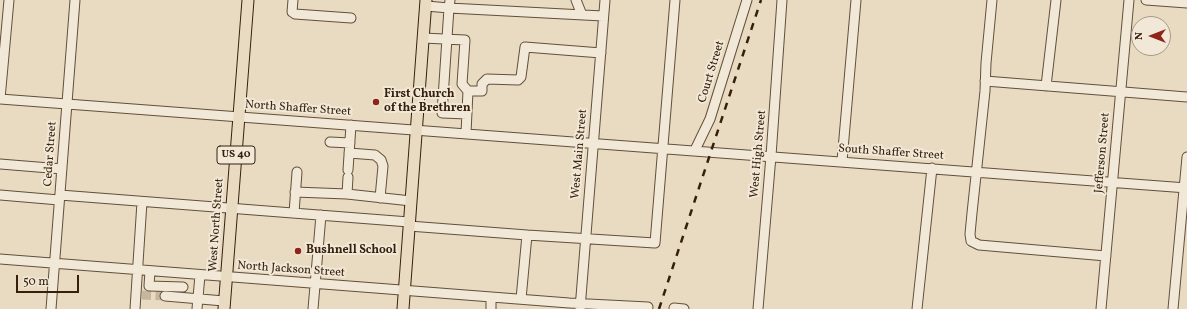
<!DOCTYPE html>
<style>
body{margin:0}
#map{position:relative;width:1187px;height:309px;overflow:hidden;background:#e9dbc1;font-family:Vollkorn,serif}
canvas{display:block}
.north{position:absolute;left:1131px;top:16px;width:40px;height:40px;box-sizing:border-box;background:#f1e8d7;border:1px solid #a69886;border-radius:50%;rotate:270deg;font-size:11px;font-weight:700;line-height:16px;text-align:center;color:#36200d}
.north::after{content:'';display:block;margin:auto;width:14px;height:18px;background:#8f2418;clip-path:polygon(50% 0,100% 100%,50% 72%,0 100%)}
.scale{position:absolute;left:16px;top:275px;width:63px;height:18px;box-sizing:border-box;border:2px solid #36200d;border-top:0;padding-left:5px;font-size:12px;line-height:14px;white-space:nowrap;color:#36200d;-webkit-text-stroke:3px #f1e8d7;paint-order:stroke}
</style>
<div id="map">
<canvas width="1187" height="309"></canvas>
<div class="north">N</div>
<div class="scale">50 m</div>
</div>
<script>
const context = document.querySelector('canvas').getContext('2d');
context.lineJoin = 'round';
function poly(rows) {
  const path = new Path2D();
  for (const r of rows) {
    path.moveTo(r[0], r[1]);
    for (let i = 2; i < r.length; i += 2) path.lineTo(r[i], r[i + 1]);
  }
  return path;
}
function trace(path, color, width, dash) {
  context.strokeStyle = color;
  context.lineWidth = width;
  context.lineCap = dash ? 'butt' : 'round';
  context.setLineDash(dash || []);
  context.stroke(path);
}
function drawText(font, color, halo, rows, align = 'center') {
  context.font = font + ' Vollkorn,serif';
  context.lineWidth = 4;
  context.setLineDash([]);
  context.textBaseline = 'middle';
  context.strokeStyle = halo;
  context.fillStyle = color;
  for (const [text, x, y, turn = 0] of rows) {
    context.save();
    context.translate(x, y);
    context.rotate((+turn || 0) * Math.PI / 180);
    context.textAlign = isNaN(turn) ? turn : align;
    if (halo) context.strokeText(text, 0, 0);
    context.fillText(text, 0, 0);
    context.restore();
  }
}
trace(poly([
 [142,295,165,296]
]), '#c5b69d', 9, [9, 4.5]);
const minor = poly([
 [293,0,292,12,295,14,351,18],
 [450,0,449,8,603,16],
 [576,0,582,15],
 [992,0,986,63,985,91,972,213,970,234,971,241,979,245,1106,256],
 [1146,0,1187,3],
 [426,6,449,8,442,113,467,114],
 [423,38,465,40,462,84,468,91,466,133],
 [985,81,1187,97],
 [1046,86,1056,0],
 [468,91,482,91,482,84,487,79,518,80,521,77,525,47,601,53],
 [0,99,1187,188],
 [0,99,9,0],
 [330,142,350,143],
 [695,150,710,119,747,0],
 [349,153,375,155,381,160,383,166,380,198],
 [842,161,856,0],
 [0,164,62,169],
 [348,170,351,125],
 [348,177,347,194,411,201],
 [295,192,347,194],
 [0,195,59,200],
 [60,195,409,222],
 [294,213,297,172],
 [409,226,527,235,655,243,675,0],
 [0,259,569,303,648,307],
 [150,271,149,286,183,287],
 [165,296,224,301],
 [521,299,527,235],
 [674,308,684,309],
 [51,309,75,0],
 [135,309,142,202],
 [197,309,200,275],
 [313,309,321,215],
 [491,309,491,297],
 [580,309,605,0],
 [758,309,771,156,782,0],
 [917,309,932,168],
 [1101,309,1129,0],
 [1173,309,1187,157]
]);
const major = poly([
 [224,309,248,0],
 [403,309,426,0]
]);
trace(minor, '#634f3a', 11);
trace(major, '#36200d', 13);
trace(minor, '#f1e8d7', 9);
trace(major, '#e9dbc1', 11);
trace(poly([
 [659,309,761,0]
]), '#36200d', 2.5, [7, 7]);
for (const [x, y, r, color] of [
 [376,102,4,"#8f2418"],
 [298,251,4,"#8f2418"]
]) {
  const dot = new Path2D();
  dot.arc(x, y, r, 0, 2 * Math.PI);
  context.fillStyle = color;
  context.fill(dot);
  trace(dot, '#f1e8d7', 1.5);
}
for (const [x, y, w] of [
 [236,155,38]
]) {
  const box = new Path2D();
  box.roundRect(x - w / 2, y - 9, w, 18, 3);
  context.fillStyle = '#f1e8d7';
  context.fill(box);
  trace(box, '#36200d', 1);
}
drawText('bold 11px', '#36200d', null, [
 ["US 40",236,155]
]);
drawText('12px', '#36200d', '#f1e8d7', [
 ["Court Street",712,72,-73],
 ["North Shaffer Street",298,109,4],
 ["South Shaffer Street",891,153,4],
 ["Jefferson Street",1103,153,-85],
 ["Cedar Street",51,154,-86],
 ["West Main Street",580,154,-85],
 ["West High Street",759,154,-85],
 ["West North Street",217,225,-86],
 ["North Jackson Street",291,270,4]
]);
drawText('bold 12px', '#36200d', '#f1e8d7', [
 ["First Church",384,95],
 ["of the Brethren",384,109],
 ["Bushnell School",306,251]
], 'left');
</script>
